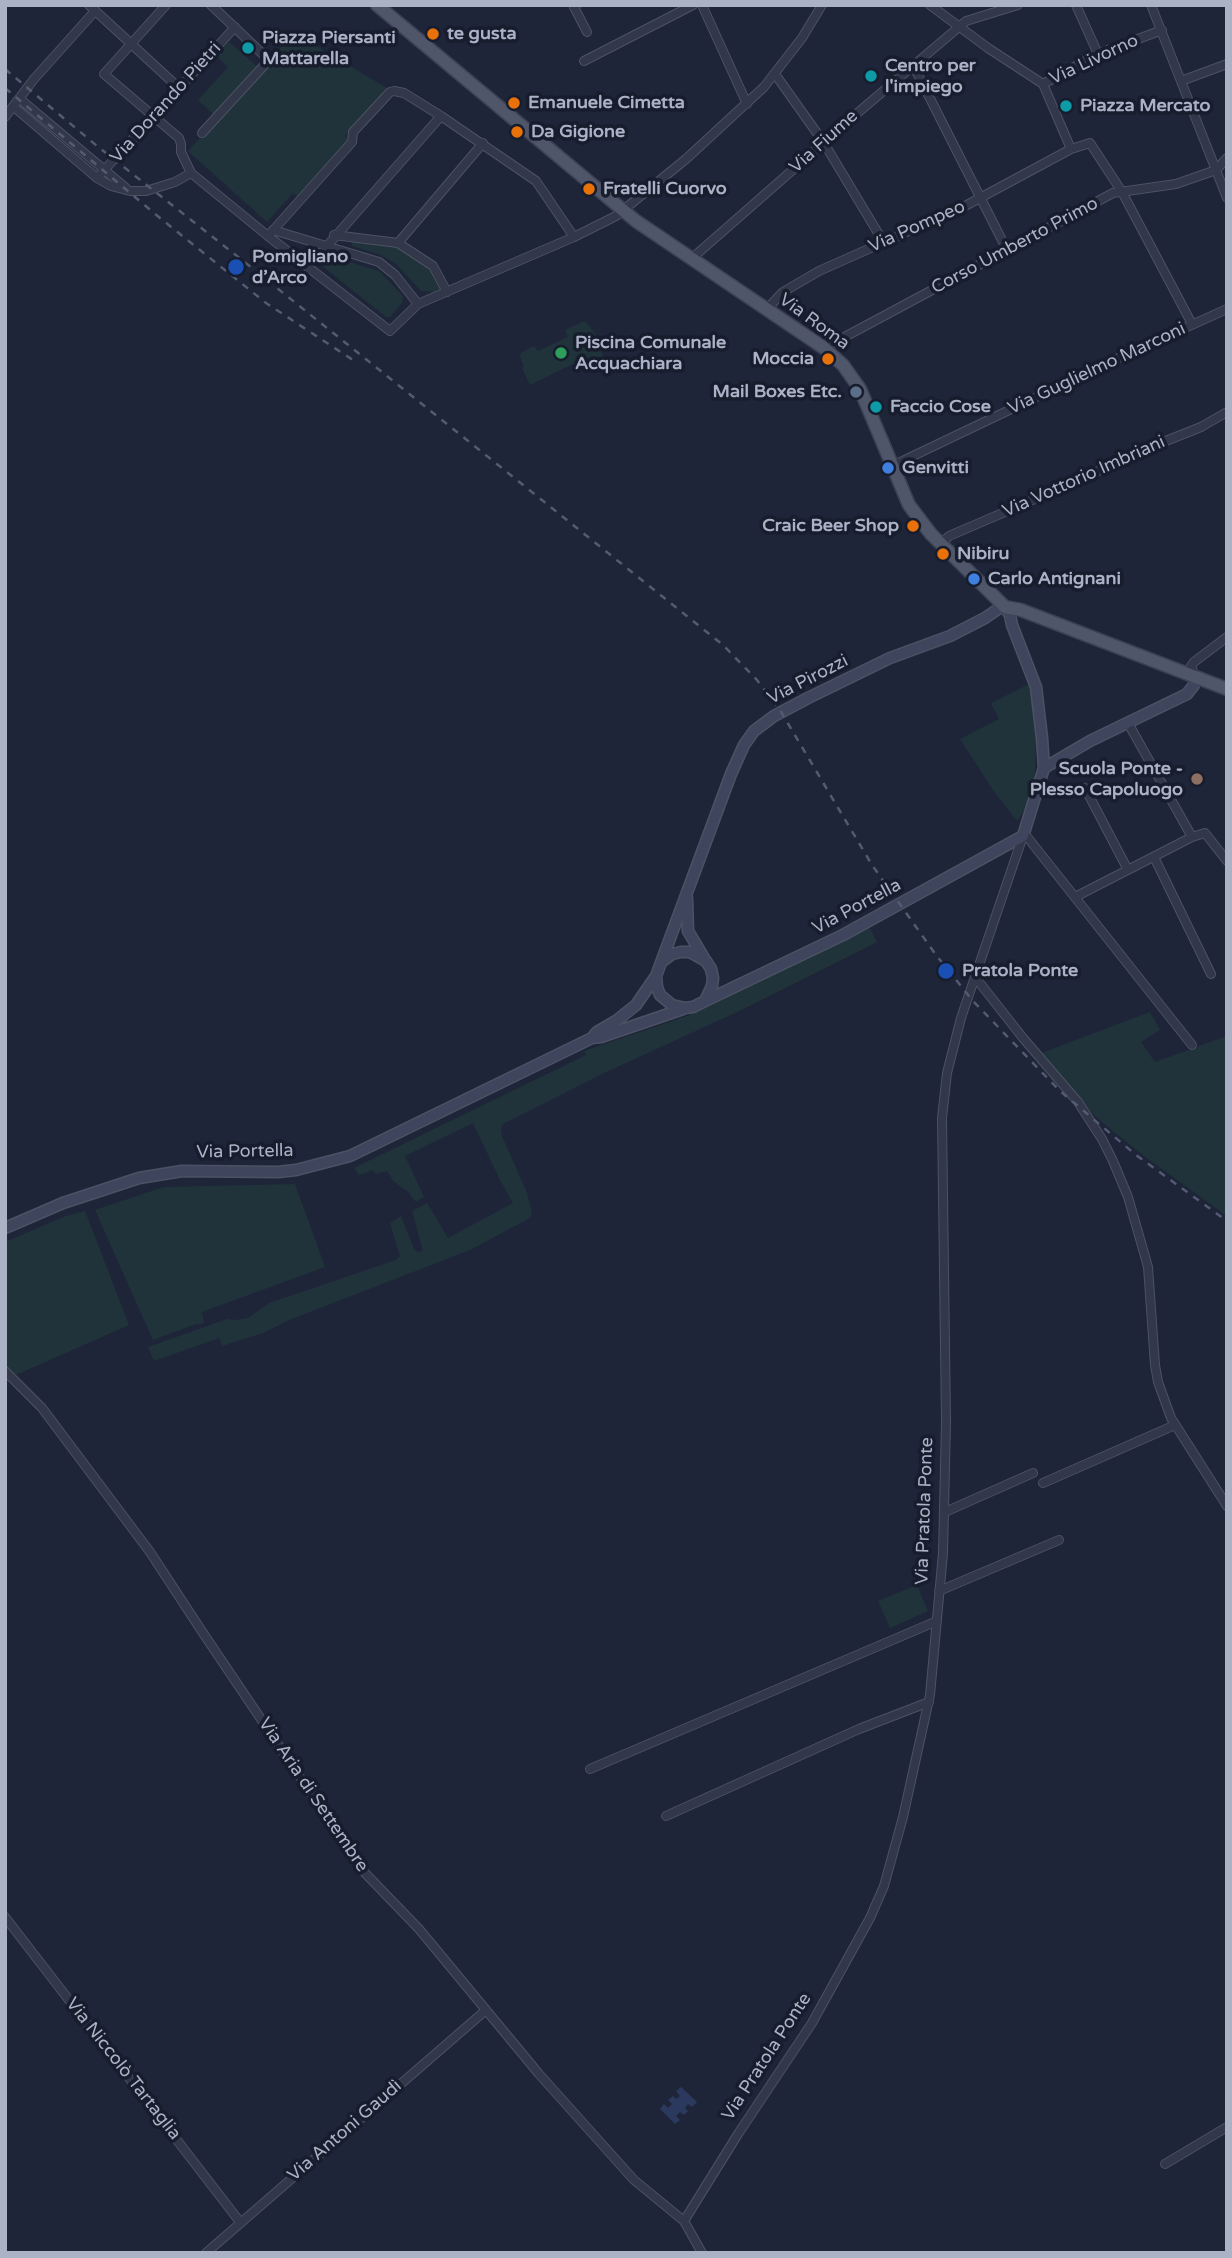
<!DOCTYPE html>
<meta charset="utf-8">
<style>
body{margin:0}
#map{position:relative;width:1232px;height:2258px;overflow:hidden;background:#1e2539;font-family:"Varela Round",sans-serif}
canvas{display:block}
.frame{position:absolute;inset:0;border:7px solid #acb2c6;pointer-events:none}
</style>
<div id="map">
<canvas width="1232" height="2258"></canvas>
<div class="frame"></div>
</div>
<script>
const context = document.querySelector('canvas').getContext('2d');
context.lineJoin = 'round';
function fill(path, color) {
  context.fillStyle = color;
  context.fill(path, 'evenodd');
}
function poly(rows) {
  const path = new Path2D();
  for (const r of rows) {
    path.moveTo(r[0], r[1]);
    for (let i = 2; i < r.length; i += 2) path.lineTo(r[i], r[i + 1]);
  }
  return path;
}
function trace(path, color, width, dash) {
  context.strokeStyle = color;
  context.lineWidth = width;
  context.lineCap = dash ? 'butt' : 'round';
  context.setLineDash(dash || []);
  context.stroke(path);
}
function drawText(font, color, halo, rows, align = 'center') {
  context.font = font + ' "Varela Round",sans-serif';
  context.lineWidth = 7;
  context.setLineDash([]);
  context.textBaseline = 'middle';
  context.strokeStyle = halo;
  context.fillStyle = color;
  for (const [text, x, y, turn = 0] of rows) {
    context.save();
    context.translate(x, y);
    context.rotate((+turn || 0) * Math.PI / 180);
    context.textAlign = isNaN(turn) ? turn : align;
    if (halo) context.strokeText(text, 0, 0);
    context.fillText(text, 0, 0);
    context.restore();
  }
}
fill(poly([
 [293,32,387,88,345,136,349,140,298,197,293,193,267,222,188,151,279,52,280,48],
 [229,42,259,68,214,115,198,100,228,67,216,56],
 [352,239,395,245,433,270,441,289,438,292,421,291,396,264,379,254,352,246],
 [308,249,379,271,403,296,402,303,390,317,386,317,306,253],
 [585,321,598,337,596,342,604,357,583,367,579,361,530,385,522,368,524,366,519,354,534,346,538,351,568,337,565,330],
 [1031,683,1036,725,1035,775,1026,808,1017,821,995,793,960,739,999,719,991,703],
 [870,928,877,942,735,1013,602,1074,503,1124,501,1128,502,1136,527,1193,532,1213,530,1218,470,1250,289,1320,263,1333,222,1346,219,1338,154,1361,148,1347,227,1319,235,1320,248,1318,269,1303,396,1260,400,1256,390,1223,401,1216,414,1249,417,1252,423,1251,412,1211,424,1205,427,1203,448,1238,513,1203,499,1178,473,1123,405,1156,424,1197,416,1202,407,1191,394,1182,387,1171,376,1174,373,1170,359,1175,354,1168,586,1055,584,1051,687,1016],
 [1150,1012,1160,1030,1141,1042,1155,1062,1227,1036,1227,1216,1144,1156,1097,1118,1039,1054],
 [295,1184,325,1267,202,1312,204,1323,202,1324,196,1324,153,1340,95,1210,164,1187],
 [85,1211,129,1325,16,1375,5,1365,5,1242,66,1216],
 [917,1585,928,1611,890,1628,878,1601]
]), '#20333a');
fill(poly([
 [681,2087,697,2102,692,2107,688,2104,685,2108,688,2111,684,2115,680,2112,676,2116,680,2120,675,2124,660,2109,664,2104,668,2108,672,2104,668,2100,673,2096,676,2099,680,2096,676,2091]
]), '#2c395e');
const minor = poly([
 [89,5,179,88],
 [166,5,104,74,179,138,181,144,181,152,191,173,268,236,390,331,418,304,574,237,616,216,686,159,764,87,802,38,822,5],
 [577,5,574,7,587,32],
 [702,5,747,104],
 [930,5,988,48,1043,84,1098,54,1162,30],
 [1076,5,1098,54],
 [1151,5,1227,198],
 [584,61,693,5],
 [913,65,1007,250],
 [775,74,824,143,884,243],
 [1181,81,1227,64],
 [1043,84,1071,149],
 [20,99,126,188],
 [14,107,97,178,111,186,130,191,146,191,175,182,191,173],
 [5,117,34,79,95,11],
 [202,133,269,60,211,5],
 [97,178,235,27],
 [273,230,379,262,395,275,418,304],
 [334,235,398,243,433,266,447,292],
 [268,236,352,142,353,132,390,92,394,91,404,93,441,116,536,181,574,237],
 [398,243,483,143],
 [327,246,441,116],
 [690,260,861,110,966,21,1018,5],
 [767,309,783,292,819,271,965,206,1071,149,1090,143,1122,192,1192,324],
 [824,348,1113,193,1176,184,1216,170,1227,158],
 [892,466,1114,360,1227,309],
 [941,544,949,536,1084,478,1133,454,1201,427,1227,412],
 [1196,679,1191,666,1194,662,1227,637],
 [1128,723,1192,837],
 [1085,788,1128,870],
 [1024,833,1192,1045],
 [1154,857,1211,974],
 [1075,897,1192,837,1205,833,1227,861],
 [975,977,1023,1038,1078,1102,1102,1139,1113,1161,1128,1197,1148,1267,1155,1365,1158,1382,1171,1418,1227,1506],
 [5,1371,42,1408,150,1552,203,1633,364,1872,419,1929,539,2074,634,2180,684,2221,702,2253],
 [1043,1483,1175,1425],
 [945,1512,1033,1473],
 [939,1591,1059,1540],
 [590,1769,937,1621],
 [666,1816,859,1729,929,1702],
 [5,1917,240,2222],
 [1165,2164,1227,2127],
 [684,2221,738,2134,812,2023,870,1918,884,1886,903,1817,930,1695,943,1553,946,1422,942,1118,947,1073,961,1018,1023,836],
 [206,2253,486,2010]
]);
const secondary = poly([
 [1044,768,1090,741,1187,694,1194,685,1196,679],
 [687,898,688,931,704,958],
 [664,960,672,954,681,952,690,952,706,961,711,969,713,978,712,986,705,1001,693,1007,685,1008,672,1005,660,995,657,987,656,976,731,774,744,745,754,731,774,716,808,698,890,658,950,636,985,618,1001,607,1005,607,1010,615,1012,625,1036,687,1042,738,1044,768,1023,836,843,935,705,1001],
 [592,1038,601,1037,683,1009],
 [5,1228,63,1203,139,1178,182,1171,278,1172,296,1170,350,1156,592,1038,597,1032,616,1021,636,1005,656,976]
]);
const primary = poly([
 [377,5,636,221,824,348,843,365,860,389,909,505,931,534,1005,607,1021,610,1227,689]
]);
trace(minor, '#4c5264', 10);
trace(secondary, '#4c5264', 13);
trace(primary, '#3b4153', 15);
trace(minor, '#323849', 8);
trace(secondary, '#3f455d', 10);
trace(primary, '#4f566a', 12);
trace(poly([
 [5,69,97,146,242,260,723,645,757,680,780,710,872,865,936,955,973,1001,1060,1091,1136,1155,1227,1221],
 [5,88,160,218,266,303,356,362]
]), '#535a71', 2.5, [7, 7]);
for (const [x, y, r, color] of [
 [433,34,7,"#e8710a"],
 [248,48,7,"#0f9aa8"],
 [871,76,7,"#0f9aa8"],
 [514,103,7,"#e8710a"],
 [1066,106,7,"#0f9aa8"],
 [517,132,7,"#e8710a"],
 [589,189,7,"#e8710a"],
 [236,267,9,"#1a4fb4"],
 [561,353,7,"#2e9e5b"],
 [828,359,7,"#e8710a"],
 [856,392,7,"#5c6f8a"],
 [876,407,7,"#0f9aa8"],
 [888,468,7,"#3f7fe0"],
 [913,526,7,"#e8710a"],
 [943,554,7,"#e8710a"],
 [974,579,7,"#3f7fe0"],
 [1197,779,7,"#8d6e63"],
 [946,971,9,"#1a4fb4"]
]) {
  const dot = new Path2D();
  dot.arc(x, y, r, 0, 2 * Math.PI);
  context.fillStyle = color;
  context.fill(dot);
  trace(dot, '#171d2d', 2.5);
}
drawText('bold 18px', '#acb2c6', '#171d2d', [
 ["te gusta",447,34],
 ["Piazza Piersanti",262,38],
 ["Mattarella",262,59],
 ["Centro per",885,66],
 ["l'impiego",885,87],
 ["Emanuele Cimetta",528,103],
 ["Piazza Mercato",1080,106],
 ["Da Gigione",531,132],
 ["Fratelli Cuorvo",603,189],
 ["Pomigliano",252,257],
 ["d’Arco",252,278],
 ["Piscina Comunale",575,343],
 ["Acquachiara",575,364],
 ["Moccia",814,359,"right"],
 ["Mail Boxes Etc.",842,392,"right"],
 ["Faccio Cose",890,407],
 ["Genvitti",902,468],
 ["Craic Beer Shop",899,526,"right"],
 ["Nibiru",957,554],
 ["Carlo Antignani",988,579],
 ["Scuola Ponte -",1183,769,"right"],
 ["Plesso Capoluogo",1183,790,"right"],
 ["Pratola Ponte",962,971]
], 'left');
drawText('18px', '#acb2c6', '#171d2d', [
 ["Via Livorno",1094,60,-25],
 ["Via Dorando Pietri",166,103,-48],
 ["Via Fiume",824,142,-42],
 ["Via Pompeo",917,227,-24],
 ["Corso Umberto Primo",1015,246,-28],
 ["Via Roma",814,322,36],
 ["Via Guglielmo Marconi",1097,369,-25],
 ["Via Vottorio Imbriani",1084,477,-24],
 ["Via Pirozzi",808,680,-27],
 ["Via Portella",857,907,-28],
 ["Via Portella",245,1152,-1],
 ["Via Pratola Ponte",925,1511,-88],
 ["Via Aria di Settembre",313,1795,56],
 ["Via Pratola Ponte",767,2057,-57],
 ["Via Niccolò Tartaglia",123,2069,52],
 ["Via Antoni Gaudì",345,2131,-41]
]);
</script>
